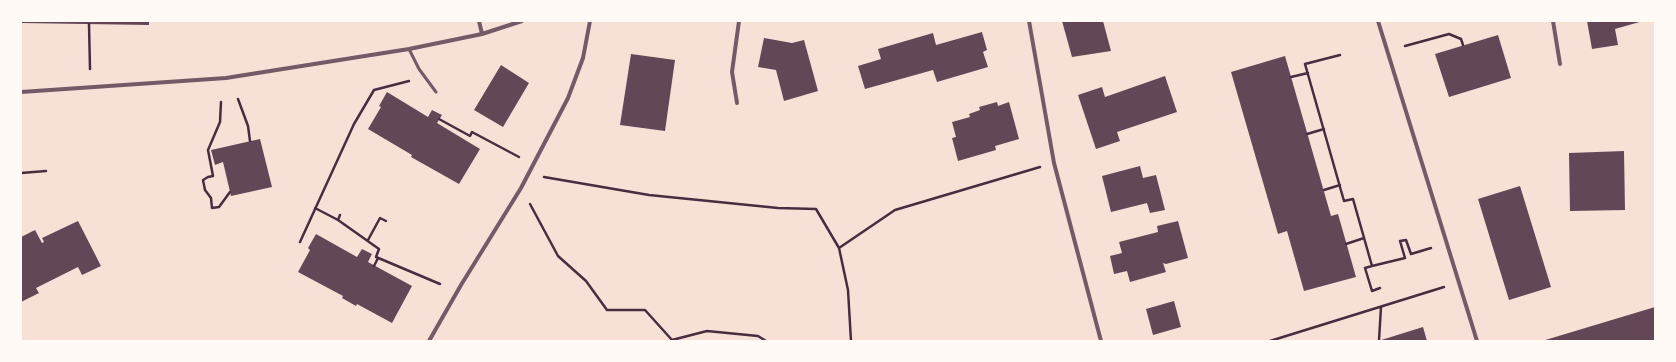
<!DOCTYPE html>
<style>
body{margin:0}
#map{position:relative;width:1676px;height:362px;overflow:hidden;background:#f7e1d7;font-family:Montserrat,sans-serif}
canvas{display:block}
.frame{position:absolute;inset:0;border:22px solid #fffaf5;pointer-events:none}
</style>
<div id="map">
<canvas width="1676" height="362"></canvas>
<div class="frame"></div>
</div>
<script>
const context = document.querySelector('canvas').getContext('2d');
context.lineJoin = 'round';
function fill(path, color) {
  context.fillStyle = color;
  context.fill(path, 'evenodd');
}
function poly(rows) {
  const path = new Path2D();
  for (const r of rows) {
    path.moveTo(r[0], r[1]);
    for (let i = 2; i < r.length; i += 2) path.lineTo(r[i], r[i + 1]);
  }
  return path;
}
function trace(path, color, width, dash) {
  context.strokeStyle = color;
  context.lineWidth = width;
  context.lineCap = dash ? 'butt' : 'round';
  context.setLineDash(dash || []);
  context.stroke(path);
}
fill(poly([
 [21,21,149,21,149,25,21,23],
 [1062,21,1103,21,1111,51,1072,57],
 [1587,21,1643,21,1615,29,1618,45,1592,49],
 [982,32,987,50,983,52,988,67,937,82,933,70,865,89,858,66,881,59,878,49,933,33,936,45],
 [1498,35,1511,78,1449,97,1435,54],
 [764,38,792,43,804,40,818,91,784,101,776,70,758,67],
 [631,54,675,60,665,131,620,125],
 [1285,56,1331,216,1338,214,1356,277,1304,291,1287,231,1278,234,1231,72],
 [501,65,529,83,503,127,474,110],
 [1165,76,1177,112,1117,132,1120,141,1096,149,1078,95,1102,87,1105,97],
 [387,92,428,117,432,110,442,115,437,123,480,149,459,184,411,157,412,155,368,129,381,107,379,106],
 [997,102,998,106,1009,102,1019,139,995,146,996,150,958,161,952,138,956,137,952,122,970,117,969,114,980,110,979,107],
 [260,139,272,187,231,196,223,162,215,165,211,150],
 [1624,151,1625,210,1570,211,1569,153],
 [1140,166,1143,178,1156,175,1165,210,1150,213,1147,203,1111,212,1102,176],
 [1520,186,1551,287,1509,300,1478,199],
 [78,221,101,266,82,275,78,267,36,288,39,293,21,302,21,237,35,230,42,243,44,242,42,238],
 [1178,221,1188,258,1166,264,1163,263,1166,272,1130,282,1127,271,1114,274,1110,256,1122,253,1119,242,1158,232,1157,226],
 [316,234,357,257,362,249,372,254,368,262,412,286,392,323,357,304,356,306,342,298,343,296,298,272,310,250,308,248],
 [1174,301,1181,327,1153,335,1146,309],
 [1655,307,1655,341,1542,341],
 [1423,327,1427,341,1378,341]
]), '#644757');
trace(poly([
 [89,24,90,69],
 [1405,46,1449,34,1461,39,1463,45],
 [1340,55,1305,64,1344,201,1353,199,1372,266,1405,258,1400,241,1406,240,1411,254,1431,248],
 [1291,77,1308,73],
 [238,99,248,126,250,141],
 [221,102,220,122,208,150,213,176,208,177,203,180,205,190,211,198,212,208,219,207,230,192],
 [439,119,470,136,472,132,519,157],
 [1307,134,1324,129],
 [21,173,46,171],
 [544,177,649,195,778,208,816,209,839,248,848,290,851,341],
 [1324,190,1340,185],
 [530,204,558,256,586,281,607,310,645,310,672,340,707,331,758,336,766,341],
 [315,208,338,220,340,215],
 [338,220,379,249,376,257,440,284],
 [368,240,380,218,386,221],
 [300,242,354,124,374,90,409,81],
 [1346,244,1364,238],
 [839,248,895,210,1040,167],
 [374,266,378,258],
 [1372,266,1365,268,1372,291,1380,288],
 [1379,340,1381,307],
 [1270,341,1444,287]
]), '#4a2c40', 2.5);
trace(poly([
 [409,49,419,69,436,92]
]), '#755966', 3);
trace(poly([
 [479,21,482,34],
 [1029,21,1054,163,1101,341],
 [1378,21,1477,341],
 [1553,21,1560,64],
 [21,92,226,78,409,49,482,34,522,21],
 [737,103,732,72,739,21],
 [429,341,461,285,521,188,568,98,583,58,590,21]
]), '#755966', 4);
</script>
